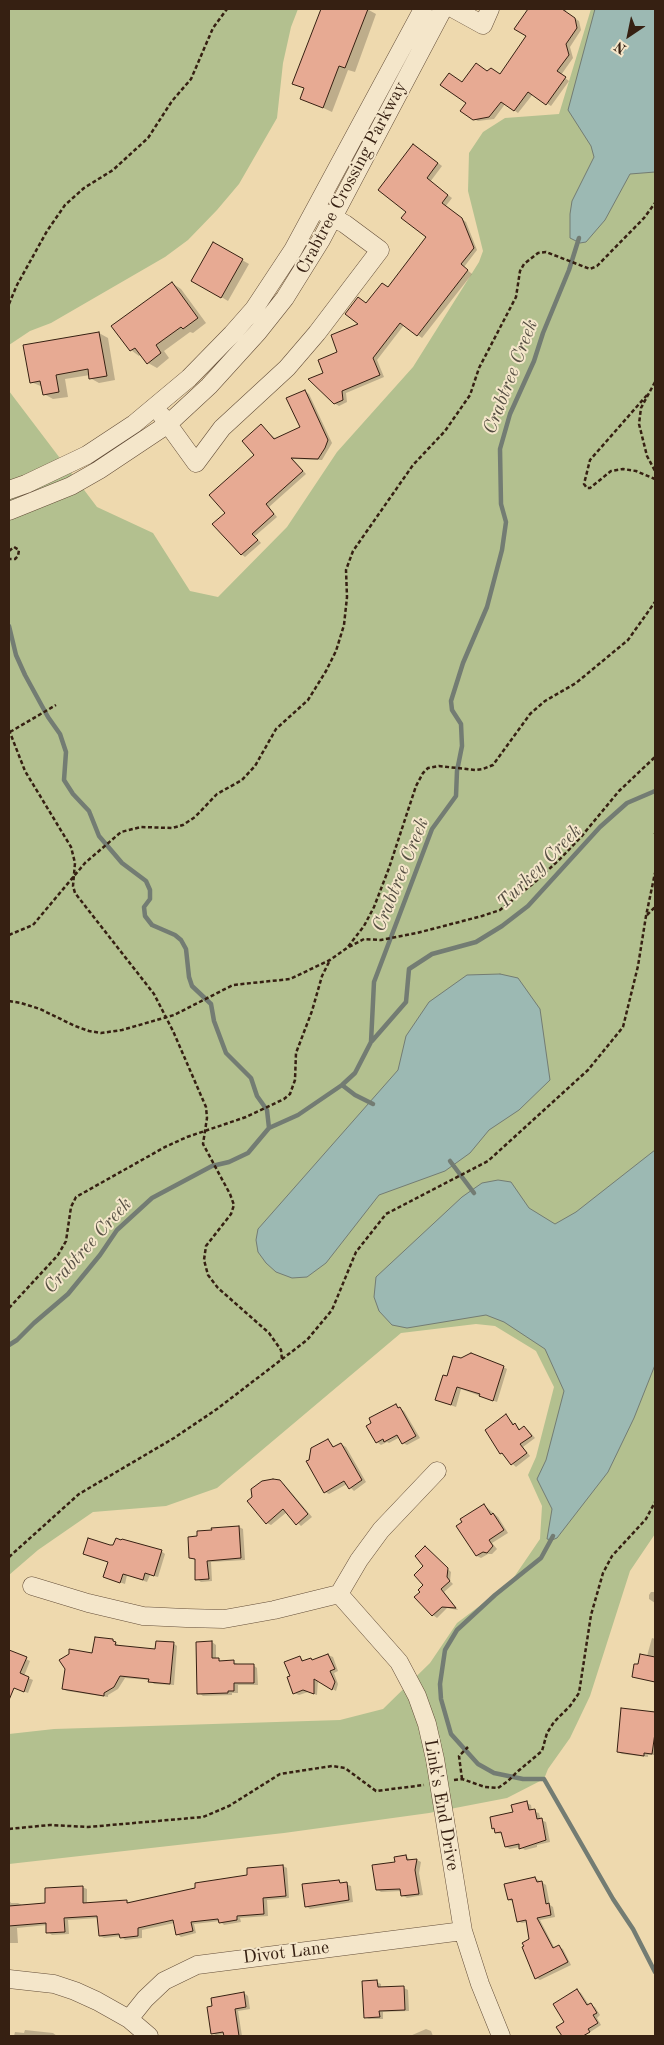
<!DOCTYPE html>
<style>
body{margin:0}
#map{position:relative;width:664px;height:2045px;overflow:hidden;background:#eed9ae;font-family:"Old Standard TT",serif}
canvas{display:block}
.frame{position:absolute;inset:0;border:10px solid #362012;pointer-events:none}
.north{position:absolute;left:604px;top:10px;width:50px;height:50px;-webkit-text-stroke:4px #f4e6ca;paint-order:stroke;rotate:214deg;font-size:14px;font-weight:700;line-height:20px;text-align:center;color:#362012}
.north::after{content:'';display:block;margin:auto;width:18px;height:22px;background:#362012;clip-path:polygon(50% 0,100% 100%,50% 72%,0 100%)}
</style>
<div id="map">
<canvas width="664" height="2045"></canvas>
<div class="frame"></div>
<div class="north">N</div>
</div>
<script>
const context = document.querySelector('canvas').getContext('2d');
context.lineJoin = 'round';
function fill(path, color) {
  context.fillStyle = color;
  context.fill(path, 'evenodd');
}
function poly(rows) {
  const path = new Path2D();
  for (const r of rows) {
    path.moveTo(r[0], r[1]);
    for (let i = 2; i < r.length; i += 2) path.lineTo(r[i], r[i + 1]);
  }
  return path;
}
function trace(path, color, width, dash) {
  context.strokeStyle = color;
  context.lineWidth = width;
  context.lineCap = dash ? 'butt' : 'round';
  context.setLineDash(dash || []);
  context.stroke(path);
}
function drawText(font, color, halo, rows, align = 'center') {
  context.font = font + ' "Old Standard TT",serif';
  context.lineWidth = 4;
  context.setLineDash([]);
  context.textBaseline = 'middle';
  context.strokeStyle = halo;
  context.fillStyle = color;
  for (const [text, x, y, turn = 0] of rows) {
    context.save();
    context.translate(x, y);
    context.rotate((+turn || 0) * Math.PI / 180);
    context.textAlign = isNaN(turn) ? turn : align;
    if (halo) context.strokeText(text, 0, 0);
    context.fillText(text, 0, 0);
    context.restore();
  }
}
fill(poly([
 [9,9,298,9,291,27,283,63,277,118,239,184,217,210,188,240,165,257,51,323,30,331,9,345],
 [591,9,655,9,655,1534,630,1571,590,1696,570,1738,548,1769,544,1779,507,1798,429,1813,284,1833,9,1864,9,1734,54,1729,340,1720,383,1709,430,1663,457,1623,510,1583,540,1539,542,1506,528,1475,536,1457,554,1387,536,1351,495,1326,476,1324,401,1333,217,1488,166,1506,93,1512,38,1550,9,1575,9,391,97,507,153,533,190,591,218,597,287,527,337,452,413,367,479,262,483,251,468,191,469,153,483,132,505,118,559,114]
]), '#b3c08f');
const water = poly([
 [595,9,655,9,655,172,630,174,605,220,586,242,580,243,570,238,570,214,572,201,594,157,591,146,568,110,595,9],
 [500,974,518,978,540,1009,550,1080,519,1110,489,1130,470,1153,445,1171,379,1195,326,1263,307,1277,292,1278,276,1272,266,1263,258,1252,256,1240,258,1229,398,1070,406,1036,429,1002,467,975,500,974],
 [655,1150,655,1365,634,1418,608,1472,557,1538,552,1540,547,1539,552,1509,537,1479,546,1460,564,1391,545,1349,504,1322,486,1315,407,1328,392,1325,379,1311,374,1297,376,1277,462,1197,482,1183,498,1180,511,1182,529,1208,555,1224,576,1212,655,1150]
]);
fill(water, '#9cb9b3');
trace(water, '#737c73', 1);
fill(poly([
 [322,9,367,9,376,14,355,72,348,70,332,112,302,98,305,89,294,83],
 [530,9,567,9,565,12,579,21,581,30,570,47,573,58,561,75,569,81,551,106,533,94,518,113,505,104,494,119,478,121,474,119,462,84,488,72,500,76,527,36,516,28],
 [418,148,442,166,430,182,452,198,445,207,466,222,477,250,464,267,472,274,422,338,404,325,377,360,384,377,346,393,347,402,339,406,334,403,325,373,360,324,367,304,388,288,428,237,408,211],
 [214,244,249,264,228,301,193,280],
 [172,283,181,289,206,323,193,333,190,332,164,351,169,358,157,368,148,363,141,354,139,356,131,350],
 [99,333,108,338,115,380,99,383,90,378,90,375,65,379,68,397,53,399,44,394,43,387,31,382,25,346],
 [305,391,309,394,332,443,322,460,293,459,306,474,269,507,277,517,255,536,261,543,245,557,241,554,226,513,256,455,261,426,276,439,301,427],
 [461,1360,503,1367,507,1369,497,1402,461,1389,456,1407,436,1400,448,1378],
 [396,1406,404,1411,420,1438,407,1445,403,1443,400,1437,389,1443,387,1442,381,1445,377,1442],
 [506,1416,521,1430,524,1428,528,1430,535,1438,523,1447,530,1456,516,1467,501,1453],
 [328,1440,335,1448,341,1444,346,1447,366,1482,354,1491,347,1484,329,1494,325,1492],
 [280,1482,284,1484,312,1517,301,1526,287,1512,271,1525,267,1523],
 [484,1505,498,1517,508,1533,492,1543,497,1549,492,1554,488,1554,481,1558,477,1556,458,1526],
 [239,1527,243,1529,245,1560,211,1562,212,1581,201,1582,197,1579,196,1560,190,1558,199,1537],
 [110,1546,161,1551,165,1554,158,1577,150,1575,147,1582,127,1575,125,1584,105,1577,109,1562],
 [425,1548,451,1572,450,1581,453,1584,444,1592,458,1610,447,1608,437,1618,433,1615,422,1592,425,1585],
 [651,1592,655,1592,655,1603,649,1599,649,1595],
 [652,1638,655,1639,655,1682,633,1676,647,1656],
 [113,1640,119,1646,156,1651,173,1643,177,1646,174,1685,154,1684,150,1680,125,1678,118,1689,108,1695,108,1697,67,1691,63,1689,93,1655],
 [212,1642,216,1645,216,1659,223,1662,233,1662,238,1664,253,1665,257,1668,258,1685,238,1685,238,1693,232,1693,232,1695,203,1696,199,1693],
 [9,1651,30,1661,24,1676,33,1680,28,1693,9,1686],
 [328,1655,333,1657,338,1671,334,1673,338,1684,336,1691,318,1680,317,1695,308,1692,299,1695,294,1693,292,1677,300,1657,305,1662,311,1659,314,1661],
 [622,1710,655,1714,655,1755,648,1755,648,1757,622,1754,618,1752],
 [527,1803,531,1805,532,1811,539,1813,541,1820,546,1822,550,1842,537,1845,537,1847,525,1850,520,1847,510,1849,506,1847,503,1834,496,1833,493,1828],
 [406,1856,411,1861,417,1860,421,1862,419,1873,423,1895,407,1898,402,1895,402,1891,381,1892,377,1889,396,1863],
 [283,1866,287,1868,289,1898,267,1900,268,1916,240,1918,241,1922,224,1925,220,1921,194,1924,196,1933,181,1937,177,1934,174,1923,142,1930,142,1938,125,1940,121,1936,104,1938,100,1936,99,1918,68,1920,69,1934,52,1935,48,1932,47,1925,17,1928,18,1943,9,1943,9,1900,11,1903,18,1903,22,1905,47,1904,82,1887,87,1889,87,1904,126,1902,129,1903,248,1876],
 [535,1878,546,1885,550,1905,553,1907,555,1917,540,1920,555,1949,559,1947,563,1949,571,1965,540,1980,536,1978,528,1922,522,1923,518,1921,514,1902,509,1900],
 [339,1882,351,1886,353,1902,310,1909,306,1906],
 [377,1982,381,1984,381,1988,404,1988,408,1990,409,2011,383,2012,383,2019,369,2019,365,2017],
 [577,1990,581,1993,589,2005,595,2007,600,2015,597,2018,601,2025,584,2036,563,2036,558,2027,566,2022],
 [244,1993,248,1996,250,2009,238,2011,242,2036,225,2036,224,2034,216,2035,212,2033],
 [426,2029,431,2031,433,2036,410,2036],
 [25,2030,53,2033,57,2036,14,2036,15,2032,24,2033]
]), '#0003');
trace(poly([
 [9,626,16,655,25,675,48,717,60,734,66,752,64,780,73,794,89,811,99,836,122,863,146,881,150,890,150,899,144,907,145,916,152,925,175,935,181,940,186,949,189,977,192,986,211,1004,214,1021,226,1053,251,1078,257,1096,267,1110,269,1128],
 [372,1041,406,1002,409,969,432,954,476,942,502,926,528,906,600,827,627,803,655,791],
 [342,1085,355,1095,373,1104],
 [450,1161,474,1193],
 [9,1345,17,1340,34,1323,68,1294,100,1255,117,1230,152,1198,212,1166,229,1162,248,1153,269,1128,298,1115,342,1085,355,1073,371,1042,374,982,432,829,456,796,457,771,462,746,461,724,452,710,451,701,463,663,487,607,502,550,506,522,501,504,500,449,510,414,534,361,543,333,569,270,579,238],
 [553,1536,541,1558,495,1595,457,1630,445,1650,440,1684,441,1699,451,1734,478,1764,494,1773,523,1779,544,1779,613,1899,633,1929,655,1972]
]), '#737c73', 4.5);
const building = poly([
 [321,9,368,9,345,68,339,66,323,108,300,99,304,88,292,84,321,9],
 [528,9,562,9,575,18,577,28,566,44,569,55,557,71,566,77,546,105,528,92,514,111,501,102,489,117,473,120,460,111,466,103,440,85,449,73,462,82,476,63,487,71,491,68,500,74,526,36,514,29,528,9],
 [413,144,438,163,427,178,448,195,442,203,462,218,474,248,461,264,468,270,417,336,400,323,373,358,380,375,342,391,343,400,334,404,308,379,323,373,318,360,337,352,331,335,358,324,345,314,358,297,366,303,382,283,388,287,426,237,401,218,406,212,378,190,413,144],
 [213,242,243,259,221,298,191,281,213,242],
 [172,282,198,318,183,329,181,327,156,345,161,353,147,364,135,348,130,351,111,326,172,282],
 [99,332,107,376,89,379,88,369,56,375,59,392,43,395,40,381,30,383,23,345,99,332],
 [305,390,328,440,325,448,318,459,291,458,303,471,266,504,274,514,252,534,258,540,241,555,212,524,225,513,209,495,254,455,242,441,261,424,274,439,300,427,286,398,305,390],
 [471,1353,504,1366,493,1401,479,1396,480,1394,457,1387,451,1405,435,1400,443,1375,447,1376,453,1356,461,1358,471,1353],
 [396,1404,398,1408,400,1407,416,1436,402,1444,397,1435,384,1442,383,1439,376,1443,366,1426,371,1423,369,1418,396,1404],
 [506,1414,513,1425,515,1423,519,1430,524,1426,532,1436,520,1444,527,1453,511,1465,502,1453,500,1454,485,1430,506,1414],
 [328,1439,333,1447,341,1443,362,1480,349,1489,344,1481,324,1493,306,1461,309,1460,311,1448,328,1439],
 [273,1479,280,1480,308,1514,296,1525,283,1509,266,1524,247,1501,252,1497,251,1489,262,1481,273,1479],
 [484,1504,491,1515,493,1513,504,1530,489,1540,493,1546,487,1553,483,1552,476,1556,456,1526,462,1522,460,1519,484,1504],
 [239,1526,241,1558,207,1561,209,1579,195,1580,195,1559,189,1558,188,1537,197,1536,197,1531,212,1530,211,1528,239,1526],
 [88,1538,110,1545,113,1545,116,1538,121,1540,122,1539,162,1550,154,1576,145,1573,143,1580,123,1574,120,1583,103,1577,108,1562,83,1554,88,1538],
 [425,1546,448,1568,447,1577,450,1581,441,1589,456,1608,442,1607,432,1616,414,1597,420,1592,418,1590,423,1585,414,1575,423,1566,415,1556,425,1546],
 [95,1637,113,1639,113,1641,116,1642,115,1645,155,1649,156,1641,174,1642,170,1684,148,1682,149,1679,120,1676,114,1687,104,1693,104,1696,62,1689,65,1669,59,1660,69,1654,69,1649,92,1653,95,1637],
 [212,1641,212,1658,219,1658,219,1661,234,1660,234,1664,254,1664,254,1683,234,1683,234,1691,228,1691,228,1693,197,1694,196,1642,212,1641],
 [9,1650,27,1657,20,1673,29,1677,24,1692,14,1688,9,1700,9,1650],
 [328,1654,335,1669,330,1671,335,1682,332,1690,314,1679,314,1694,303,1690,293,1694,287,1677,290,1676,284,1662,300,1656,302,1661,311,1658,312,1660,328,1654],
 [640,1654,655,1657,655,1682,632,1677,634,1664,638,1664,640,1654],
 [621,1708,655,1712,655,1733,652,1754,644,1753,644,1756,617,1752,621,1708],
 [527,1801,529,1810,535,1809,537,1819,542,1818,546,1840,519,1849,519,1844,505,1847,501,1832,495,1833,494,1828,492,1829,490,1817,513,1812,511,1805,527,1801],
 [406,1855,407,1860,417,1859,415,1870,419,1894,401,1896,400,1889,376,1890,372,1865,395,1862,394,1857,406,1855],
 [283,1865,286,1896,263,1898,264,1914,237,1916,237,1920,219,1923,218,1919,191,1922,193,1931,176,1935,173,1920,138,1928,138,1936,120,1938,119,1934,99,1936,97,1916,64,1918,65,1932,46,1933,46,1923,9,1926,9,1906,45,1903,45,1888,83,1886,83,1903,127,1900,127,1903,195,1888,195,1883,247,1875,247,1868,283,1865],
 [535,1877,537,1882,542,1881,546,1904,549,1903,551,1915,537,1918,553,1948,559,1945,568,1962,535,1979,522,1947,524,1946,522,1943,529,1939,526,1920,517,1922,512,1899,508,1900,504,1884,535,1877],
 [339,1880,340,1883,347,1882,349,1900,305,1907,302,1884,339,1880],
 [377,1980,378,1987,404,1986,405,2010,379,2011,380,2017,364,2018,362,1981,377,1980],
 [577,1989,587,2005,591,2003,597,2013,593,2015,598,2023,588,2029,590,2032,583,2036,562,2036,556,2027,564,2022,553,2004,577,1989],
 [244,1992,246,2007,235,2009,239,2036,224,2036,223,2032,211,2034,207,2007,212,2006,211,1998,244,1992]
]);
fill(building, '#e7aa93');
trace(building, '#362012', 1);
const minor = poly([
 [454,9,483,25,490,9],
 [162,416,196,463,222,428,287,368,317,333,380,250,345,224,323,212],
 [9,490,26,484,87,455,134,424,189,378,232,334,254,309,293,250,423,9],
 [9,511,71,486,99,470,168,424,209,386,258,332,285,298,321,240,443,9],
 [32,1586,88,1603,143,1616,186,1618,224,1619,274,1610,339,1594],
 [339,1594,399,1662,417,1696,427,1724,435,1759,463,1931,480,1984,501,2036],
 [339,1594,359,1560,381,1530,437,1471],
 [9,1979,54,1984,75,1991,97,2001,129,2019,149,2036],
 [129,2019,145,1999,164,1981,197,1965,463,1931]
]);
trace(minor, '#644e39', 19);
trace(poly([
 [9,304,17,285,47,231,65,205,84,188,113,170,148,138,172,101,191,79,213,28,227,9],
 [655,382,641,408,639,424,647,456,655,471],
 [647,395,590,460,584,484,587,488,590,488,611,471,623,469,636,471,655,479],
 [9,551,14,547,19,550,18,556,15,559,9,559],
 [9,730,25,771,71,847,75,863,73,886,75,893,154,994,173,1031,206,1107,207,1118,203,1144,230,1194,234,1205,231,1214,206,1246,204,1260,208,1275,218,1288,269,1333,281,1350,282,1360],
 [10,732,56,705],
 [655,833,655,834],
 [647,915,655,907],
 [9,935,33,925,85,863,121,832,141,827,172,828,183,825,195,817,217,794,242,780,255,766,276,729,308,700,326,671,336,651,344,625,347,597,346,570,353,551,413,465,445,431,470,395,479,368,516,297,520,271,524,264,538,253,546,252,590,269,597,266,644,218,655,203],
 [349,947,364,939,381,940,417,933,482,916,500,910,535,882,560,859,581,837,619,791,655,757],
 [9,1001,21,1003,40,1009,75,1026,89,1031,101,1033,122,1030,174,1015,233,985,290,979,330,960,347,948,364,926,374,907,389,868,416,786,423,773,428,768,439,766,475,770,483,769,493,765,530,714,545,701,576,683,628,640,655,602],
 [9,1308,58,1255,66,1241,71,1207,76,1197,165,1147,187,1137,246,1117,284,1099,290,1094,295,1080,296,1053,312,1011,322,976,329,962],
 [9,1557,79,1494,174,1438,217,1409,307,1340,332,1310,356,1252,386,1214,488,1161,588,1070,623,1027,638,966,646,916,655,873],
 [462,1779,459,1756,468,1747],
 [454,1780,462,1779,485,1787,498,1788,508,1781,517,1772,542,1751,547,1733,554,1722,570,1706,579,1693,591,1615,603,1573,612,1556,646,1519,655,1502],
 [9,1829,50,1825,88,1827,203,1817,229,1806,280,1774,332,1766,345,1768,376,1791,424,1785]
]), '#362012', 2.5, [4, 2.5]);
trace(minor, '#f4e6ca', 18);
drawText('18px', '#362012', '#f4e6ca', [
 ["Crabtree Crossing Parkway",352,178,-62],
 ["Link's End Drive",441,1805,80],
 ["Divot Lane",286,1953,-7]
]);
drawText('italic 19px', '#554e42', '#f4e6ca', [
 ["Crabtree Creek",511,377,-69],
 ["Turkey Creek",540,867,-45],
 ["Crabtree Creek",401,875,-68],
 ["Crabtree Creek",88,1246,-48]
]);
</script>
